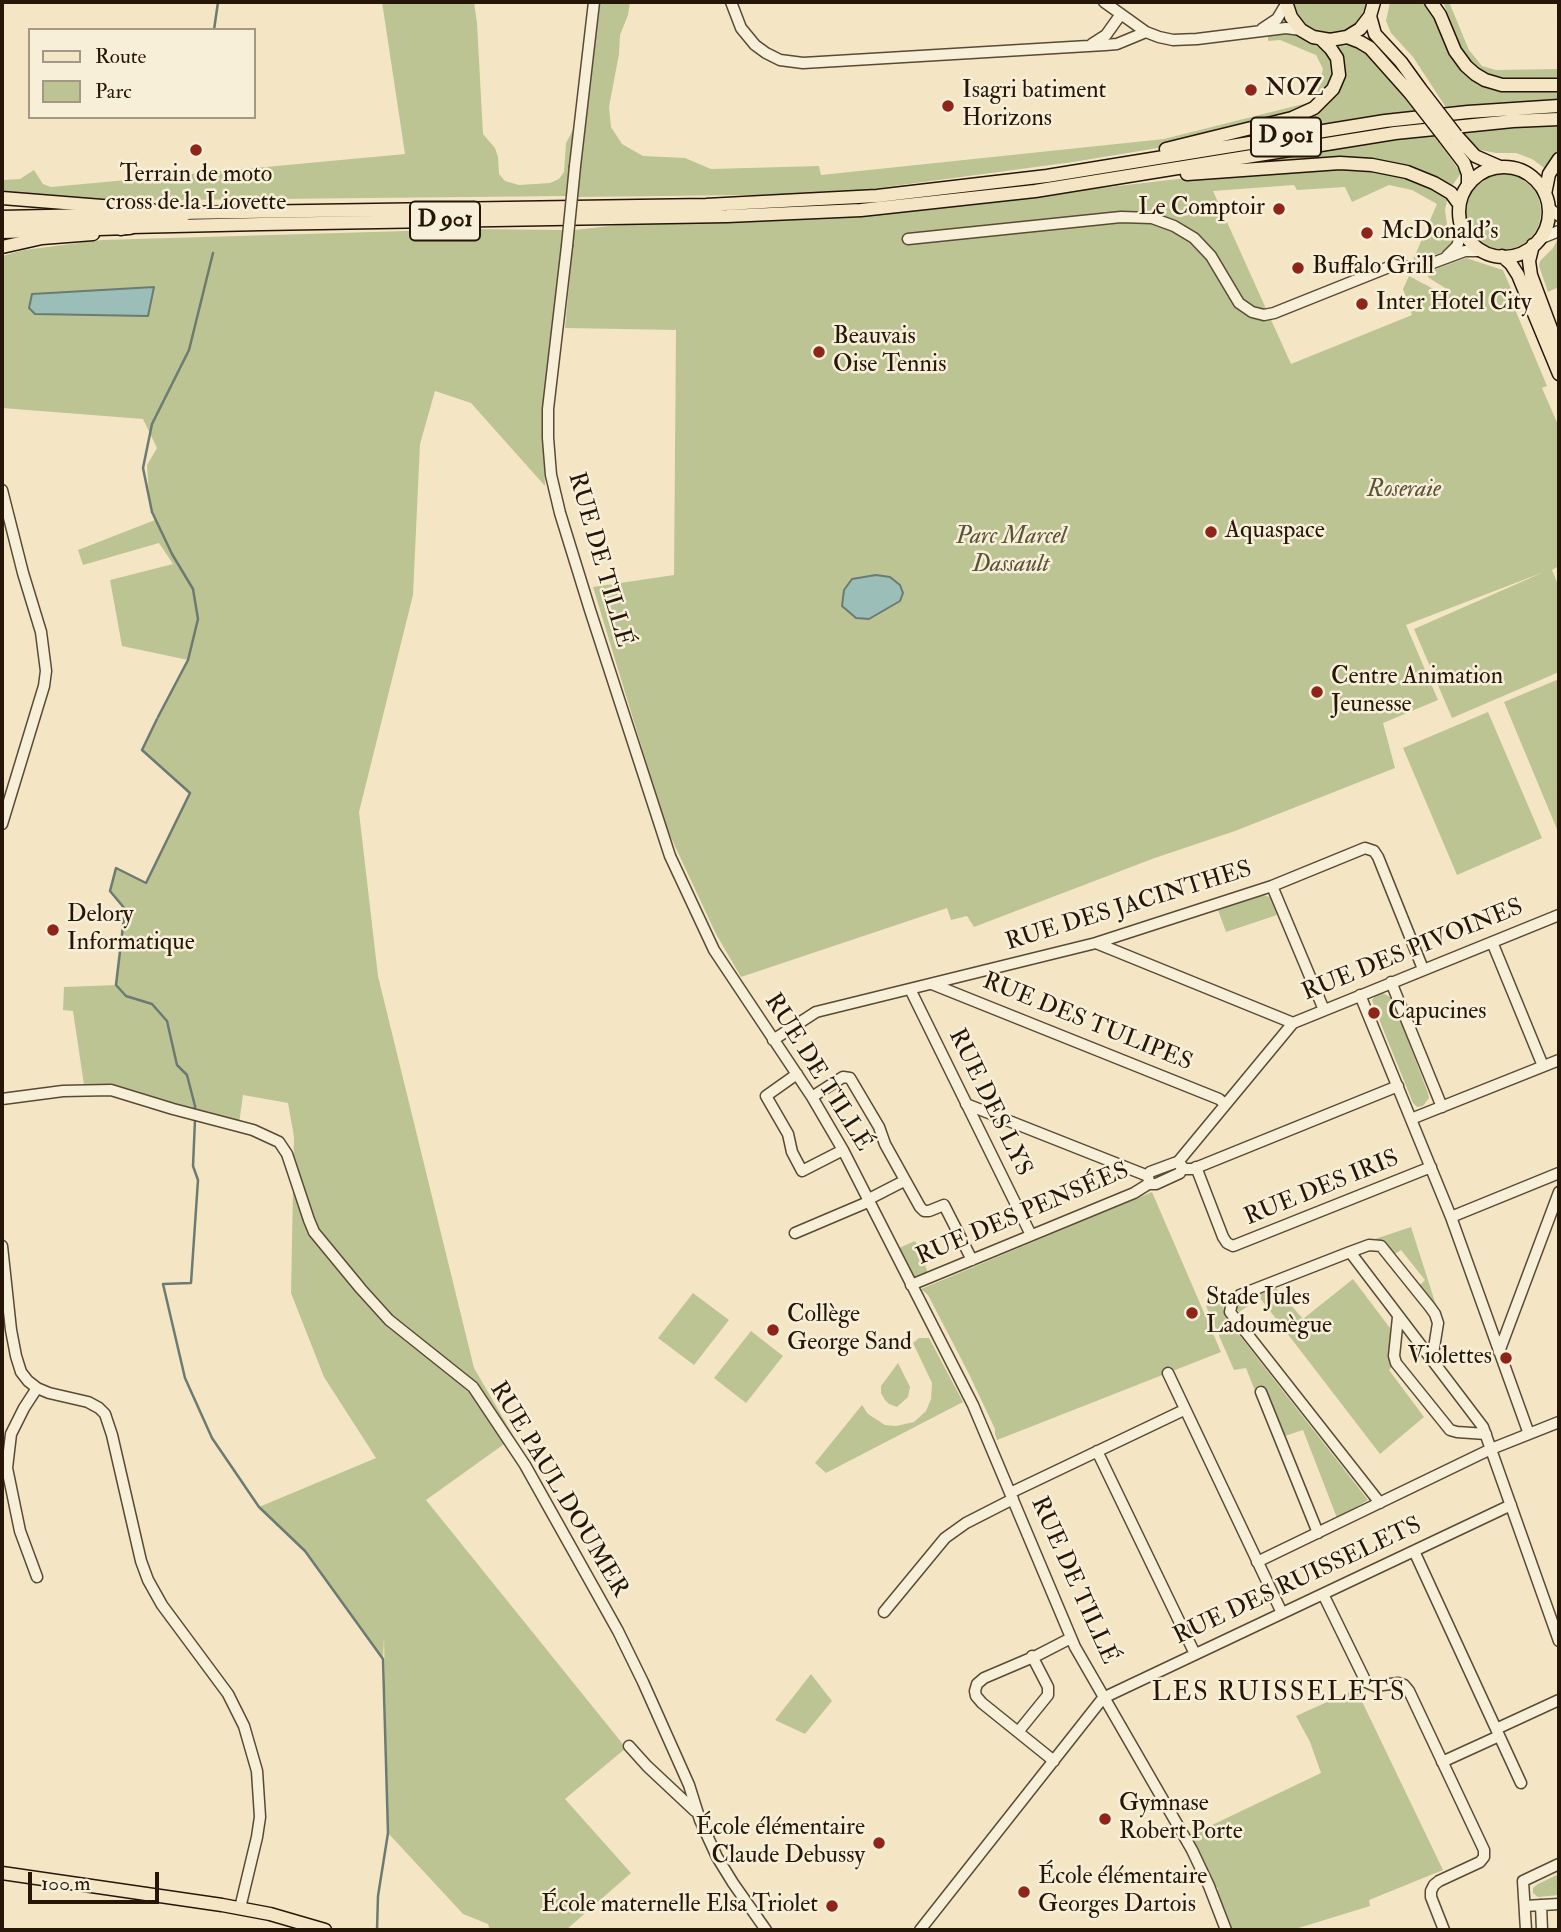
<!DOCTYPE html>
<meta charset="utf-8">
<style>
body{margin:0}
#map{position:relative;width:1561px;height:1932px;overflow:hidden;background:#f4e6c4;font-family:"IM FELL Double Pica",serif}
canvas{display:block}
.frame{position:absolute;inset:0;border:4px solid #251607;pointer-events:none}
.legend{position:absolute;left:28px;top:28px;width:228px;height:91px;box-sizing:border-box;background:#f8efd9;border:2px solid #a49885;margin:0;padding:9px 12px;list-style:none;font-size:21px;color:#251607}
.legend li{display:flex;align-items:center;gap:14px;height:35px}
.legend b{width:35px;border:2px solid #a49885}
.scale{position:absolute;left:28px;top:1872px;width:131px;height:32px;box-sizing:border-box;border:4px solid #251607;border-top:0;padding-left:9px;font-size:21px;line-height:24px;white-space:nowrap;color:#251607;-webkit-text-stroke:5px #f8efd9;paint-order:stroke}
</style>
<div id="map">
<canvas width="1561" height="1932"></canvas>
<div class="frame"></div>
<ul class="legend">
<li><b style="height:9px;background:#f4e6c4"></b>Route</li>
<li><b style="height:19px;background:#bdc493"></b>Parc</li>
</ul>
<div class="scale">100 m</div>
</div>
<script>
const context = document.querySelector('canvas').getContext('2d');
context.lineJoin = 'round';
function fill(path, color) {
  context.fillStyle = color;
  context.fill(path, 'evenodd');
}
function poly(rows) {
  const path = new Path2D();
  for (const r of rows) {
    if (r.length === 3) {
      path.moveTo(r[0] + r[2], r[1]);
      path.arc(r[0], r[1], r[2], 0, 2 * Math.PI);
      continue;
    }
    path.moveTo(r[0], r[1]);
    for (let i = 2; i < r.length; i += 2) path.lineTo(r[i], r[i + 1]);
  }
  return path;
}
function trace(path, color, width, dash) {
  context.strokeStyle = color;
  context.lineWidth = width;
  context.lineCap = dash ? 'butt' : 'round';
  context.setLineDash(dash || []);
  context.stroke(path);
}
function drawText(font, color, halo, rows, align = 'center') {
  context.font = font + ' "IM FELL Double Pica",serif';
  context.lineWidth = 5;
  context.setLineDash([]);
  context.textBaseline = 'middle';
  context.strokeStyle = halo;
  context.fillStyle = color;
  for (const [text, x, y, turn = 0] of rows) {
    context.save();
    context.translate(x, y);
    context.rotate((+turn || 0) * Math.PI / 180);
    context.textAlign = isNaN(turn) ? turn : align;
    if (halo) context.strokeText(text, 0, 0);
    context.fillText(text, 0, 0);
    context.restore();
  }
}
fill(poly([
 [382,2,474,2,477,23,483,134,495,148,498,157,499,174,505,181,519,185,550,183,559,179,564,172,566,143,576,124,566,196,80,201,2,192,2,180,20,179,34,170,43,184,51,187,405,154],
 [600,2,630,2,628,15,620,35,619,54,609,107,611,127,622,144,643,156,685,158,711,169,819,166,821,175,1164,139,1315,101,1323,69,1316,55,1280,40,1268,41,1268,36,1283,33,1291,33,1323,49,1334,60,1334,78,1309,109,1164,147,1073,162,834,194,577,197],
 [1293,2,1367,2,1362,15,1354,25,1342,31,1330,33,1317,31,1306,25,1298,15],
 [1390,2,1425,2,1431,10,1467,73,1559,91,1559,100,1482,104,1447,109,1413,57,1391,33,1386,21],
 [1443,2,1449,2,1469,50,1482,66,1496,70,1559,69,1559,83,1508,82,1479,72,1469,62,1463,52],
 [1349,45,1360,48,1368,53,1406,98,1416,112,1215,143,1288,122,1339,85,1332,47],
 [1539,126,1559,126,1559,154,1547,170,1532,159,1516,153,1496,153,1475,149,1468,142,1462,130],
 [1433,134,1461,173,1450,189,1400,168,1224,165,1349,145],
 [1333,167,1397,172,1448,196,1445,210,1447,224,1454,240,1451,245,1446,251,1416,261,1413,260,1437,204,1412,190,1389,185,1352,202,1345,187,1297,190,1294,185,1213,191,1291,364,1412,315,1403,289,1409,276,1443,294,1450,291,1429,278,1425,273,1466,258,1503,270,1518,305,1514,307,1547,386,1542,388,1559,427,1559,566,1552,570,1559,587,1559,672,1452,718,1414,629,1544,572,1406,625,1438,700,1383,723,1395,768,1235,831,1152,859,974,927,967,916,951,920,947,908,741,977,716,934,666,827,593,587,674,575,676,330,565,328,574,230,619,225,849,217,1204,176],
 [1503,212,38],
 [474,229,563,230,543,415,545,486,471,403,435,391,420,444,413,595,359,812,378,976,474,1368,514,1437,426,1500,626,1748,565,1799,631,1873,566,1930,490,1930,488,1924,463,1914,388,1833,384,1637,383,1659,305,1551,259,1507,376,1458,324,1377,291,1293,294,1137,288,1103,243,1095,239,1124,112,1085,84,1085,73,1011,63,1010,64,987,116,985,125,910,110,891,116,868,147,883,190,793,142,750,188,660,122,646,110,580,173,564,159,543,83,565,78,550,155,520,149,496,147,465,157,448,143,419,2,408,2,256,24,250,102,240],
 [1559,237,1559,287,1548,292,1539,266,1540,261,1553,248],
 [1559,679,1559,834,1504,702],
 [1488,712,1542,838,1457,875,1403,748],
 [1263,895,1270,897,1277,915,1226,932,1218,910],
 [1381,992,1392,998,1428,1093,1429,1098,1423,1106,1417,1107,1413,1103,1377,1014,1372,1000,1377,994],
 [1152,1192,1221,1352,997,1440,995,1434,995,1429,969,1374,928,1295,921,1289],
 [1411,1227,1436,1305,1420,1285,1425,1280,1401,1250,1395,1254,1386,1244,1375,1239],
 [915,1241,928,1263,925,1265,928,1273,915,1280,899,1248],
 [1353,1279,1393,1332,1394,1365,1389,1370,1424,1417,1380,1454,1260,1298,1239,1312,1236,1307,1240,1302,1276,1288,1303,1319],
 [693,1293,729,1320,694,1365,658,1338],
 [1226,1296,1223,1306,1226,1318,1368,1500,1337,1518,1303,1430,1285,1436,1265,1389,1255,1391,1246,1368,1234,1370,1206,1306],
 [751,1331,783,1356,746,1403,714,1378],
 [919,1338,929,1338,963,1402,826,1473,815,1463,862,1405,868,1414,885,1425,896,1426,914,1422,926,1411,931,1399,932,1383,913,1343],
 [898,1363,910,1387,908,1397,897,1407,889,1404,885,1400,881,1393,881,1386],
 [811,1674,832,1701,805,1734,775,1720],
 [1356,1689,1443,1870,1369,1900,1370,1906,1292,1930,1230,1930,1218,1897,1218,1888,1212,1885,1189,1836,1321,1773,1310,1742,1296,1716],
 [1559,1874,1559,1895,1538,1897,1533,1893,1533,1888,1538,1884]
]), '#bdc493');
const water = poly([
 [154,287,148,316,35,314,29,308,32,294,154,287],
 [876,575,890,577,900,585,903,593,900,601,869,619,856,618,842,606,844,590,852,579,876,575]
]);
fill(water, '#9cbeb9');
trace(water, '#6c7b72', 2);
trace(poly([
 [214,30,218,2],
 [158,717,188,660,198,619,193,589,172,554,152,512,143,468,152,424,189,350,213,253],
 [157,719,142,750,190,793,146,883,116,868,110,891,125,909,116,985,126,996,152,1004,167,1021,177,1065,187,1075,195,1106,195,1113],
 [195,1120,193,1166,198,1180,191,1283,163,1284,185,1378,212,1438,259,1507,305,1551,383,1659,388,1833,378,1896,377,1930]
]), '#6c7b72', 2.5);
const minor = poly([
 [731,2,741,28,755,45,766,53,780,60,803,63,1105,45,1117,44,1146,32],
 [1104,2,1146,32,1159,37,1173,40,1197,39,1286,28,1301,30],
 [1262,29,1277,19,1286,4],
 [1092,44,1106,35,1121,14],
 [575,166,594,2],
 [1548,207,1559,216],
 [908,239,1121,217,1152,218,1174,226,1194,238,1211,256,1239,303,1252,312,1264,315,1274,313,1394,265,1419,268,1465,251,1482,251],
 [1539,239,1559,231],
 [567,246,548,409,548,438,551,475,560,513,590,610,670,856,714,950,812,1097,843,1150,973,1405,1075,1647,1192,1850,1209,1886,1226,1930],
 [1447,256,1457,246,1463,229],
 [2,490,23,573,41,632,46,671,44,686,2,824],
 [1272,886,1324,1010],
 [1492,942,1543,1066],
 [1096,943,1293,1023],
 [1391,982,1442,1107],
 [932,984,1219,1099,1225,1104],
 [910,989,1031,1235],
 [1360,995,1451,1217,1529,1434],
 [773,1040,816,1012,1096,943,1272,886,1365,848,1374,851,1378,857,1423,969],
 [797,1074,766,1096,788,1134,792,1152,802,1171,843,1150],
 [812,1097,843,1077,850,1078,879,1127,885,1144,920,1207,924,1211,929,1211,944,1205,972,1260],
 [2,1099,63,1091,111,1090,173,1109,253,1130,279,1142,287,1154,309,1220,314,1232,361,1289,389,1320,473,1387,525,1465,618,1631,643,1682,689,1785,700,1820,717,1857,733,1883,766,1930],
 [966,1104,1148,1176],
 [1411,1119,1559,1060],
 [1177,1162,1182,1166,1180,1173,1156,1184,1152,1184,1149,1182,1148,1176,1150,1172,1177,1162],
 [1178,1162,1293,1023,1559,915],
 [1196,1167,1223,1237,1227,1243,1233,1246,1431,1167],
 [1183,1169,1193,1169,1398,1086],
 [867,1200,904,1181],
 [1451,1217,1559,1173],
 [795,1233,868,1202],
 [2,1246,11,1330,16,1356,21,1372,28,1381,37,1388,49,1393,88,1402,99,1408,105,1414,112,1435,141,1561,148,1580,162,1605,228,1694,244,1726,257,1771,260,1817,257,1837,240,1908],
 [1350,1252,1369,1245,1381,1246,1430,1307,1435,1314,1438,1323,1432,1360],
 [911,1285,1134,1193,1150,1183],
 [1398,1317,1394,1356,1396,1363,1450,1430,1457,1432,1486,1434],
 [1499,1352,1559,1192],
 [1168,1373,1282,1613],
 [1261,1392,1318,1533],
 [1097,1451,1195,1654],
 [1010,1493,1184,1410],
 [1380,1503,1230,1312,1232,1303,1240,1295,1350,1252,1483,1427,1559,1641],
 [1414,1551,1521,1783],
 [1257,1562,1491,1449,1559,1422],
 [37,1577,20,1531,7,1468,11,1434,24,1408,37,1388],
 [1323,1594,1366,1682,1375,1686,1398,1683,1404,1685,1409,1691,1484,1850,1484,1857,1480,1862,1439,1881,1434,1885,1431,1891,1431,1897,1444,1930],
 [884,1612,945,1538,966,1523,1013,1499],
 [1496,1729,1559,1700],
 [1018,1732,1048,1695,1048,1687,1032,1656],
 [629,1746,647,1766,695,1811],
 [1054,1761,982,1703,976,1696,975,1691,977,1684,984,1678,1038,1655,1071,1638],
 [1442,1762,1499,1736],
 [1541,1905,1542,1930],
 [1525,1906,1559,1904],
 [920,1930,1103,1698,1511,1505],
 [1526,1930,1523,1881,1559,1864]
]);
const major = poly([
 [1286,2,1291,17,1301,30,1313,37,1330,40,1347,37,1360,29,1370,16,1374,2],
 [1431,2,1440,15,1455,51,1466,66,1475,74,1485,80,1502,85,1559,85],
 [1370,16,1375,34,1401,62,1419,87],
 [1347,37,1360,42,1370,48,1410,93],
 [1456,135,1475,156,1500,167],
 [1445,138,1464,163,1468,174,1468,184],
 [1166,149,1292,118,1314,108,1333,89,1339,75,1337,58,1331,49,1321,39],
 [1504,212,45],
 [1187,174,1340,163,1372,165,1407,172,1434,183,1451,193,1459,204],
 [1545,194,1549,174,1559,159],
 [2,198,152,210],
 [177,213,706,205,877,196,1047,176,1385,121,1468,112,1559,106],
 [121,229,130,227,261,224,727,216,861,210,1035,191,1395,133,1513,121,1559,119],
 [1533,245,1529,261,1531,275,1559,350],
 [2,247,42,238,93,234],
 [1502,256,1511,264,1518,275,1559,374],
 [2,1873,222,1905,270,1914,325,1930]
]);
const highway = poly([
 [2,218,184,214],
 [2,231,130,227]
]);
trace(minor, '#594a36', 13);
trace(major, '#251607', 15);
trace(highway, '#251607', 17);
trace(minor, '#f8efd9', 10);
trace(major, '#f4e6c4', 12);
trace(highway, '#f4e6c4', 14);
const minorBridge = poly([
 [567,246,575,166]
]);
const majorBridge = poly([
 [1419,87,1456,135],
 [1410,93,1445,138]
]);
trace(minorBridge, '#594a36', 13, []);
trace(majorBridge, '#251607', 15, []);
trace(minorBridge, '#f8efd9', 10);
trace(majorBridge, '#f4e6c4', 12);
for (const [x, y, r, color] of [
 [1251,90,7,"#8f2418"],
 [948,106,7,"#8f2418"],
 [196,150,7,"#8f2418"],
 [1279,209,7,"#8f2418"],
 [1367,233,7,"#8f2418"],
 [1298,268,7,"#8f2418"],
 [1362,304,7,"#8f2418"],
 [819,352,7,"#8f2418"],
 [1211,532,7,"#8f2418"],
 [1317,692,7,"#8f2418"],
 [53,930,7,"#8f2418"],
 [1374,1013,7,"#8f2418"],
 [1192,1313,7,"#8f2418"],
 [773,1330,7,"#8f2418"],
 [1506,1358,7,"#8f2418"],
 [1105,1819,7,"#8f2418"],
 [879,1843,7,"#8f2418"],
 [1024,1892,7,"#8f2418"],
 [832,1906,7,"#8f2418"]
]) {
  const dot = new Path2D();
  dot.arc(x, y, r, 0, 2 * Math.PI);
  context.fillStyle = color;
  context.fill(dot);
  trace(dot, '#f8efd9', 2.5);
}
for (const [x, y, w] of [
 [1286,137,70],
 [445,221,70]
]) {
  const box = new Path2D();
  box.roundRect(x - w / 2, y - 19.5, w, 39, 5);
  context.fillStyle = '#f8efd9';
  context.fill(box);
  trace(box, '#251607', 2);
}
drawText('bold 23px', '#251607', null, [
 ["D 901",1286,137],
 ["D 901",445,221]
]);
drawText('24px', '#251607', '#f8efd9', [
 ["NOZ",1265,90],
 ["Isagri batiment",962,92],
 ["Horizons",962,120],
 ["Terrain de moto",196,176,"center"],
 ["cross de la Liovette",196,204,"center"],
 ["Le Comptoir",1265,209,"right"],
 ["McDonald's",1381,233],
 ["Buffalo Grill",1312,268],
 ["Inter Hotel City",1376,304],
 ["Beauvais",833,338],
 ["Oise Tennis",833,366],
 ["Aquaspace",1225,532],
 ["Centre Animation",1331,678],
 ["Jeunesse",1331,706],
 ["Delory",67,916],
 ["Informatique",67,944],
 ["Capucines",1388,1013],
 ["Stade Jules",1206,1299],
 ["Ladoumègue",1206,1327],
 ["Collège",787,1316],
 ["George Sand",787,1344],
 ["Violettes",1492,1358,"right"],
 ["Gymnase",1119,1805],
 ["Robert Porte",1119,1833],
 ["École élémentaire",865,1829,"right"],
 ["Claude Debussy",865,1857,"right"],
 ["École élémentaire",1038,1878],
 ["Georges Dartois",1038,1906],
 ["École maternelle Elsa Triolet",818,1906,"right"]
], 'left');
drawText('italic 24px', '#5a5338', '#f8efd9', [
 ["Roseraie",1404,491],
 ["Parc Marcel",1011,538],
 ["Dassault",1011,566]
]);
drawText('24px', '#251607', '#f8efd9', [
 ["RUE DE TILLÉ",599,560,74],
 ["RUE DES JACINTHES",1129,907,-17],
 ["RUE DES PIVOINES",1413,951,-22],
 ["RUE DES TULIPES",1087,1023,22],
 ["RUE DE TILLÉ",817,1073,58],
 ["RUE DES LYS",989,1103,64],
 ["RUE DES IRIS",1322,1189,-22],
 ["RUE DES PENSÉES",1023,1215,-23],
 ["RUE PAUL DOUMER",558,1490,59],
 ["RUE DE TILLÉ",1073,1581,66],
 ["RUE DES RUISSELETS",1298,1582,-25]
]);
context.letterSpacing = '2px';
drawText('26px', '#251607', '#f8efd9', [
 ["LES RUISSELETS",1279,1694]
]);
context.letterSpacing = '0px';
</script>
